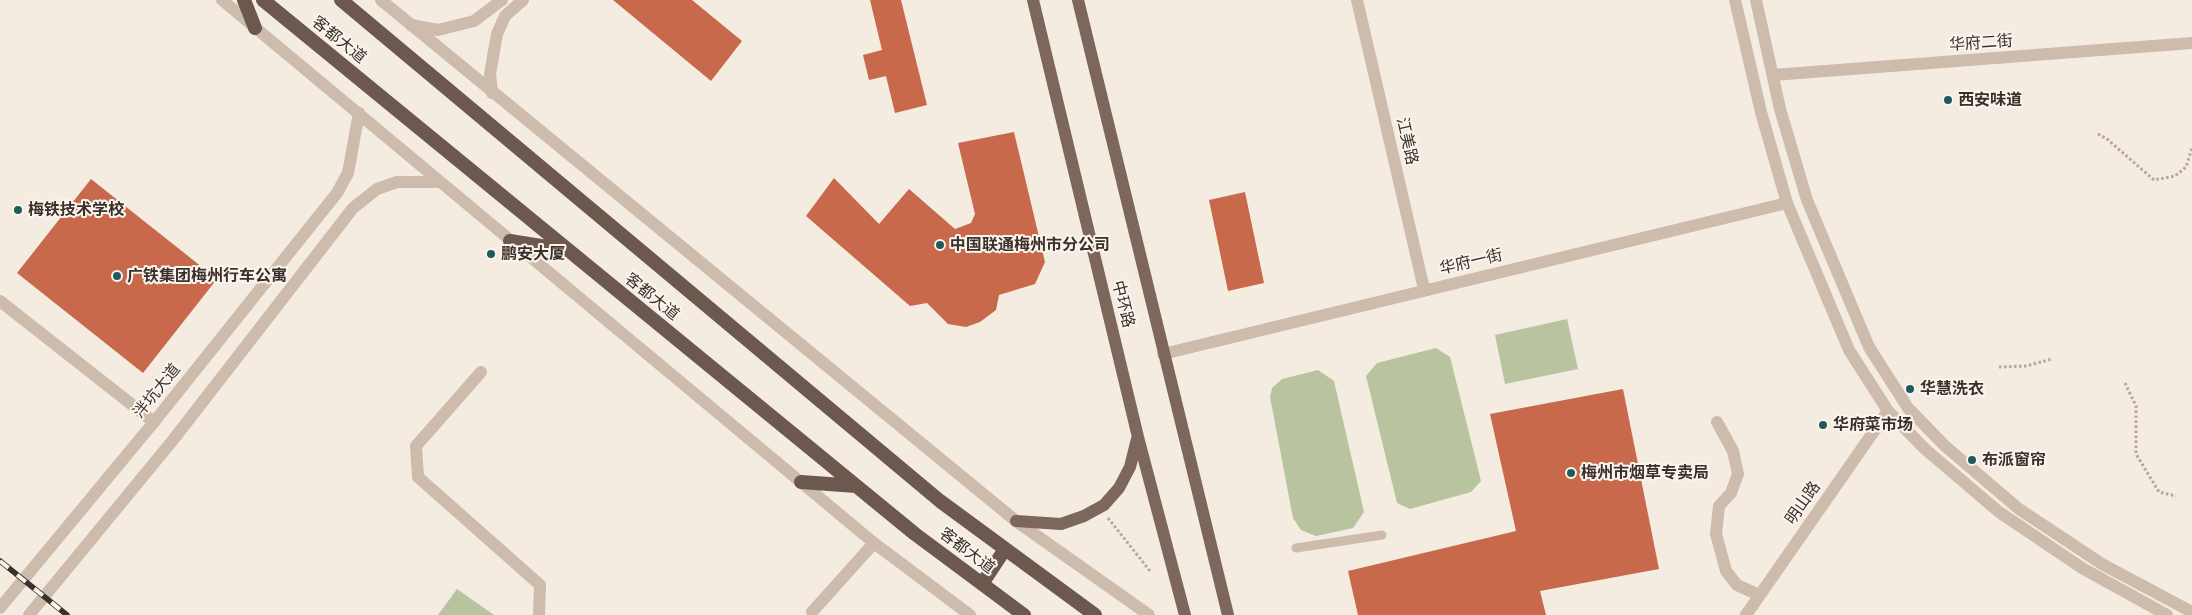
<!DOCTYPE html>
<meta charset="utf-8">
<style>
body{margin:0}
canvas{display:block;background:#f4ebe1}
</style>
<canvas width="2192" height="615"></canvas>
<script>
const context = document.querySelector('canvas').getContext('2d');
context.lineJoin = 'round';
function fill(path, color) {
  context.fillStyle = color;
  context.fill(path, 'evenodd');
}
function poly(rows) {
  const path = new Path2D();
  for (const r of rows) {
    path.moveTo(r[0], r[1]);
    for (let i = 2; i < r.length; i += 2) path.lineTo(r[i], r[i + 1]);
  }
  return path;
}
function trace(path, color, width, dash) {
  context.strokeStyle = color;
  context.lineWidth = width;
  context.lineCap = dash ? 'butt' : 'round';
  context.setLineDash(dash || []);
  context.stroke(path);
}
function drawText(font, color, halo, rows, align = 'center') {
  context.font = font + ' Raleway,"Noto Sans SC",sans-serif';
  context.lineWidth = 4;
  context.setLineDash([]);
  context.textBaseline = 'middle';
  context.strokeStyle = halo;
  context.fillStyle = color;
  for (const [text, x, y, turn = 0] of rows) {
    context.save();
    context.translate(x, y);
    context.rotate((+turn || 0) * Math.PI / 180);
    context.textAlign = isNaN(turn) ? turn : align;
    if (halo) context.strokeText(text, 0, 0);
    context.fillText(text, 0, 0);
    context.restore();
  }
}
fill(poly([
 [1567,319,1578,369,1505,384,1495,335],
 [1436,348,1450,357,1481,481,1471,492,1410,509,1397,503,1366,376,1377,363],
 [1318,370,1334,381,1364,512,1353,528,1316,536,1301,530,1293,518,1270,397,1272,388,1282,379],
 [457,589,494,615,438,615]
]), '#b8c4a0');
fill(poly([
 [613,0,692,0,742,41,711,81],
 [870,0,901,0,927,105,895,113,886,76,869,80,863,55,882,50],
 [1014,132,1045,262,1035,284,999,295,996,310,980,322,966,327,948,324,927,303,910,306,806,216,834,178,879,224,909,189,955,229,971,223,975,214,958,143],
 [91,179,217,279,143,373,17,273],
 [1245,192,1264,283,1228,291,1209,200],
 [1623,389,1659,569,1540,591,1546,615,1358,615,1348,571,1516,531,1490,414]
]), '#c8694b');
trace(poly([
 [2098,134,2107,139,2154,180,2175,176,2186,167,2192,148],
 [1999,367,2026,366,2052,359],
 [2125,383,2136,406,2136,454,2159,492,2176,496],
 [1108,518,1150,571]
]), '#b9a596', 3, [2.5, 2.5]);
trace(poly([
 [1296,548,1382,535]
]), '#cdbbac', 9);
trace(poly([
 [222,0,874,543,970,615],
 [381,0,1016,521,1149,615],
 [1357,0,1424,289],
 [1773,75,2192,43],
 [0,301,154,422],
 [1163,354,1787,203],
 [481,372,416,446,418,477,540,585,539,615],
 [1717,422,1733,451,1738,474,1731,493,1719,506,1716,534,1726,571,1737,585,1759,595],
 [812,612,874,543],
 [1746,615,1888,411]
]), '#cdbbac', 12);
trace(poly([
 [1735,0,1761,112,1787,203,1849,350,1888,411,1925,449,1999,512,2082,568,2167,615],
 [1756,0,1780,109,1807,200,1869,347,1908,408,1945,446,2019,509,2102,564,2192,612],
 [411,25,438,30,474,21,502,0],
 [492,93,490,74,497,34,505,16,523,0],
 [0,608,154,422,337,193,348,173,359,113],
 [29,615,173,440,353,208,377,189,397,182,438,182]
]), '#cdbbac', 12);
trace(poly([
 [1033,0,1138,437,1185,615],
 [1078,0,1228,615],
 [1016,521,1061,524,1084,516,1104,505,1119,488,1130,467,1137,439]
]), '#7d675c', 12);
trace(poly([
 [244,0,255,28],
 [263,0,915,534,1024,615],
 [341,0,940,501,1095,615],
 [510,241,566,250],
 [801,482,856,486],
 [982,584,1005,549]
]), '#6c584f', 14);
const rail = poly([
 [0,561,67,615]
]);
trace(rail, '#3b302b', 5.5);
trace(rail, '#fbf5ee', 4, [11]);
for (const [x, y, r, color] of [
 [1948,100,5,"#1f5a5e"],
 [18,210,5,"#1f5a5e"],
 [940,245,5,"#1f5a5e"],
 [491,254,5,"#1f5a5e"],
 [117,276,5,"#1f5a5e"],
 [1910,389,5,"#1f5a5e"],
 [1823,425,5,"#1f5a5e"],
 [1972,460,5,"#1f5a5e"],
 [1571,473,5,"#1f5a5e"]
]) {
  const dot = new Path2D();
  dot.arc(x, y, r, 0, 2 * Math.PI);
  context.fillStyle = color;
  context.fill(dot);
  trace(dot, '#fbf5ee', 2);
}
drawText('16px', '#3b302b', '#fbf5ee', [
 ["客都大道",339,40,39],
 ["华府二街",1981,43,-4],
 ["江美路",1407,141,77],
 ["华府一街",1471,262,-13],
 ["客都大道",652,297,39],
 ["中环路",1123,304,76],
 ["泮坑大道",157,391,-51],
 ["明山路",1803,503,-55],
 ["客都大道",967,551,37]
]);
drawText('bold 16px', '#3b302b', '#fbf5ee', [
 ["西安味道",1958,100],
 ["梅铁技术学校",28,210],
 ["中国联通梅州市分公司",950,245],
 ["鹏安大厦",501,254],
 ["广铁集团梅州行车公寓",127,276],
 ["华慧洗衣",1920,389],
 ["华府菜市场",1833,425],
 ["布派窗帘",1982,460],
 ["梅州市烟草专卖局",1581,473]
], 'left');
</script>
